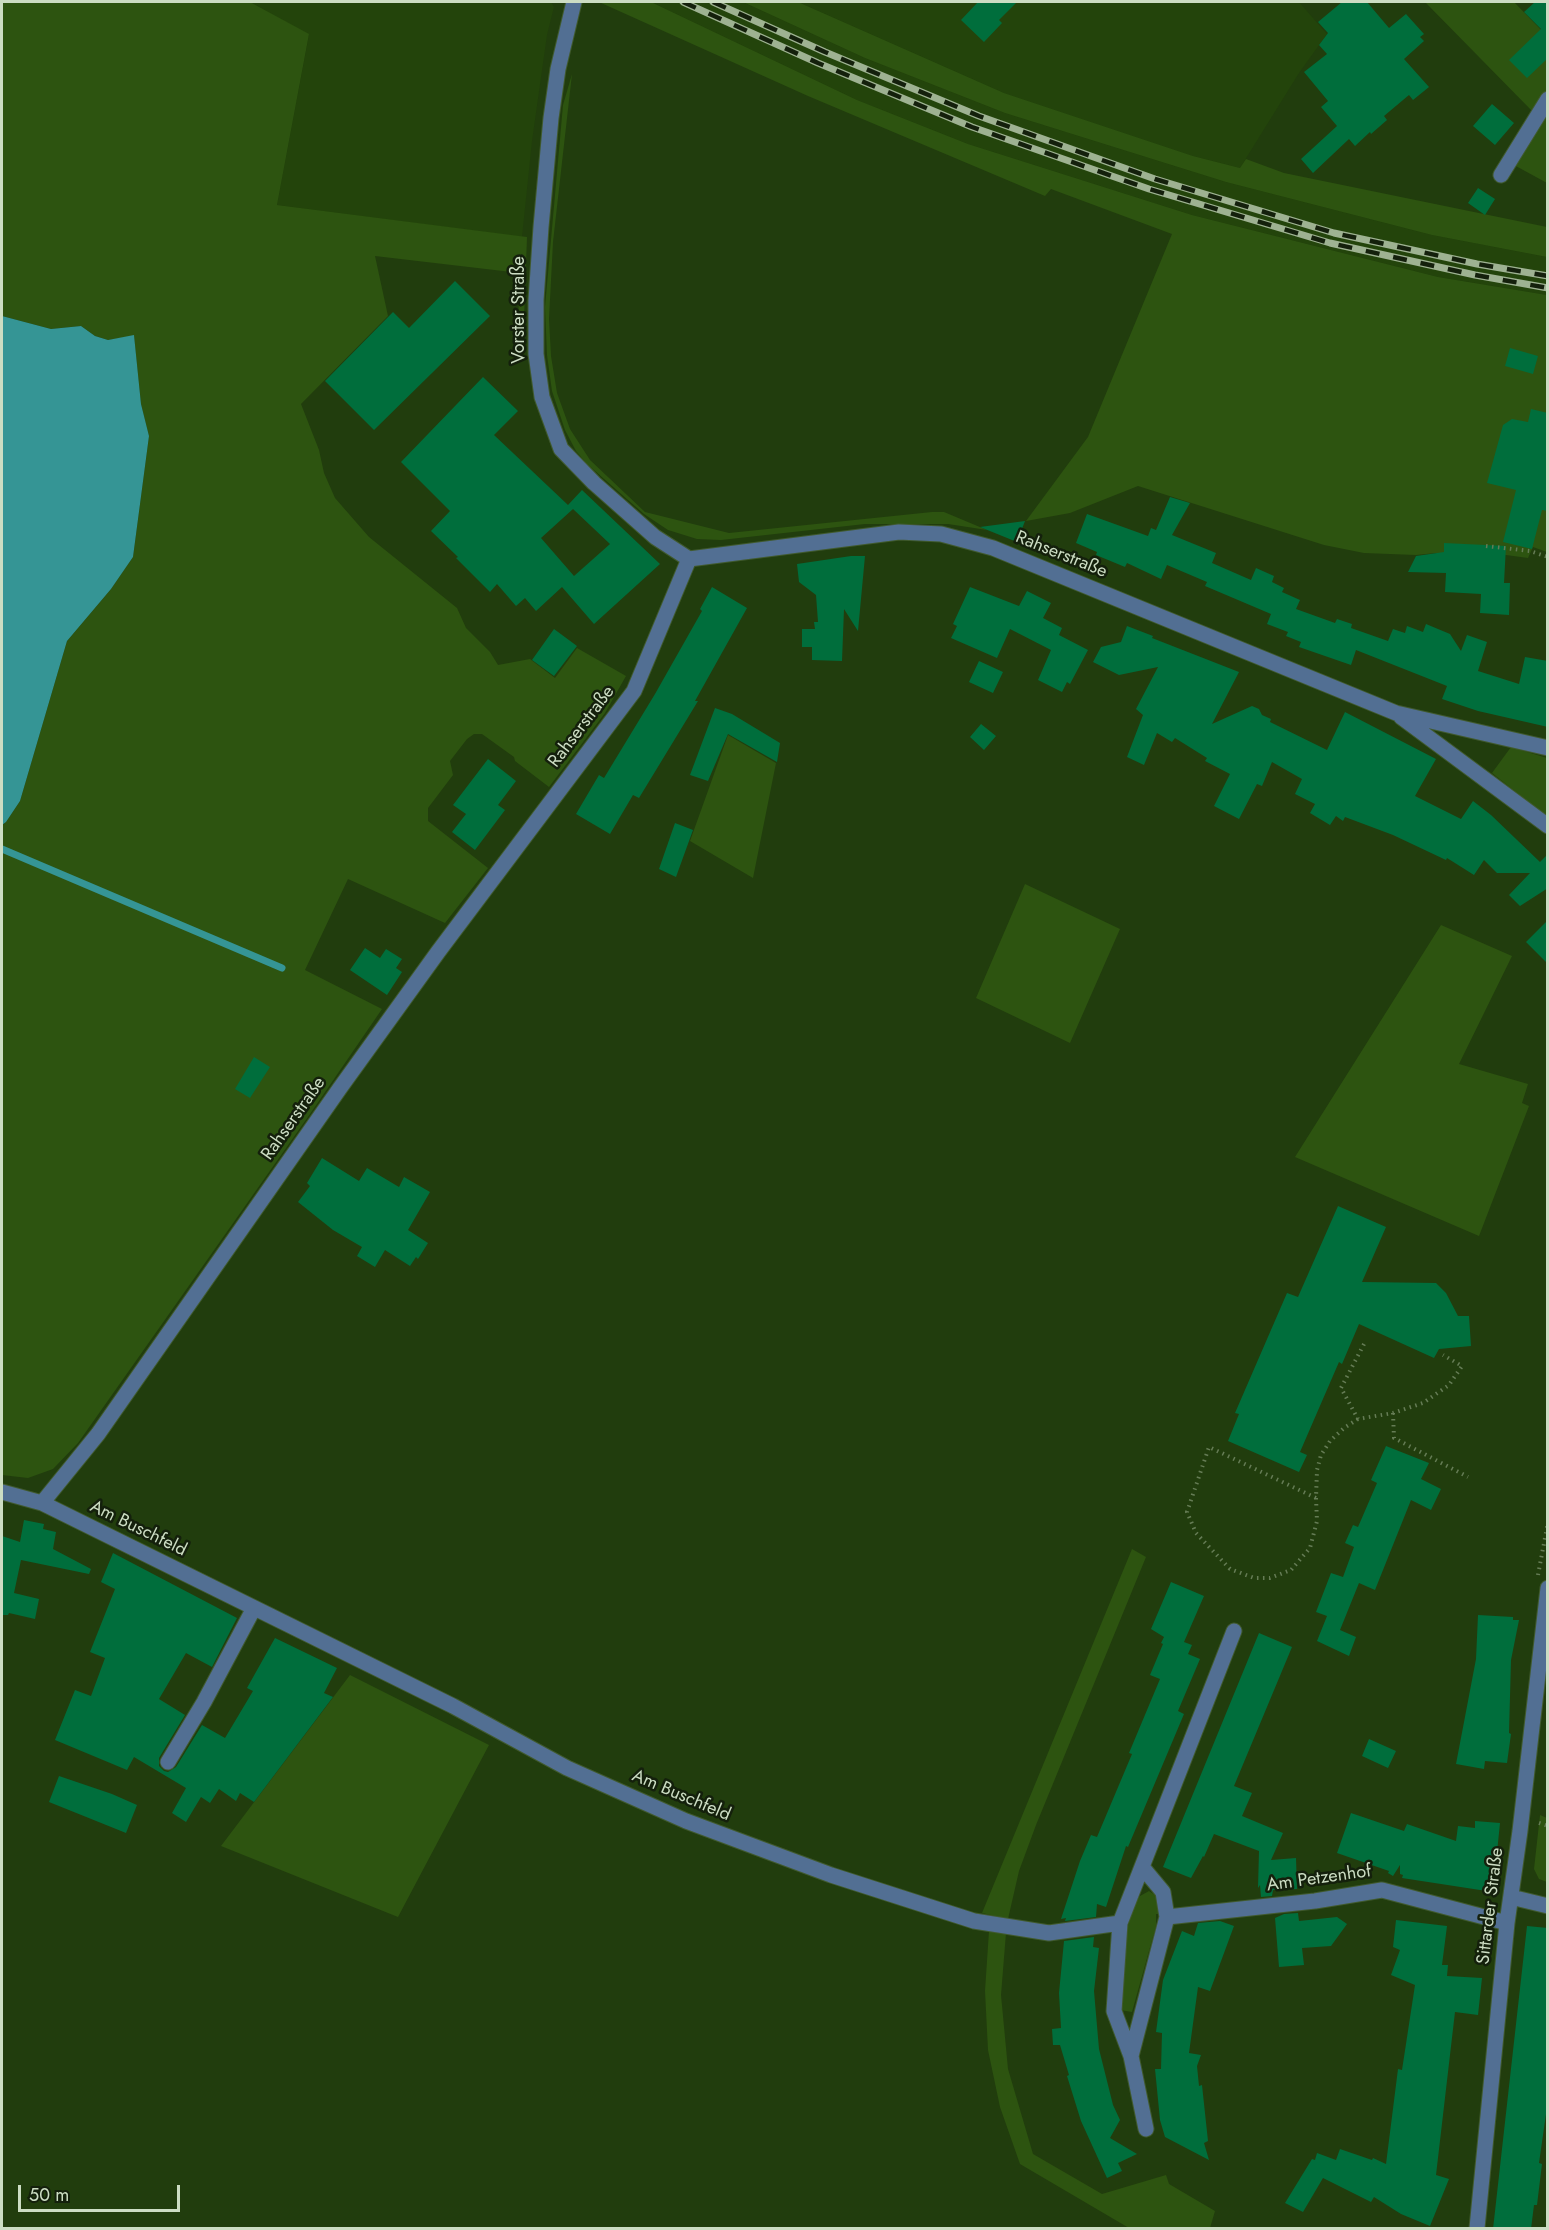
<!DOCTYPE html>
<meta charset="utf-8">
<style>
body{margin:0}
#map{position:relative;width:1549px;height:2230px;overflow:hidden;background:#213d0d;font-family:Jost,sans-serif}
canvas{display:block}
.frame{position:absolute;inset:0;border:3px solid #ccddc3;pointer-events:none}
.scale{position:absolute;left:18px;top:2185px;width:162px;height:27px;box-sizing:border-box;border:3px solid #ccddc3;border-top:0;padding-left:8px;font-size:18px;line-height:21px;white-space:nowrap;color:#ccddc3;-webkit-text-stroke:4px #14200c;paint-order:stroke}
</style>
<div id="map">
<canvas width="1549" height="2230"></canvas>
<div class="frame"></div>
<div class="scale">50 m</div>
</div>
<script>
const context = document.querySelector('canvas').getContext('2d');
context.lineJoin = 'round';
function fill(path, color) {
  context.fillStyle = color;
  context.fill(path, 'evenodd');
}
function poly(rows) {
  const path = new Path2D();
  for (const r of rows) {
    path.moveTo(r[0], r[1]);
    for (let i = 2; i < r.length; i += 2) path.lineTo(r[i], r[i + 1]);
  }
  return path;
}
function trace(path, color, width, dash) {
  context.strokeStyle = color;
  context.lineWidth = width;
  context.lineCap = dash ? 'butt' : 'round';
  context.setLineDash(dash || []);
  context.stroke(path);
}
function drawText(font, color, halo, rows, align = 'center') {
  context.font = font + ' Jost,sans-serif';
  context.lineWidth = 5;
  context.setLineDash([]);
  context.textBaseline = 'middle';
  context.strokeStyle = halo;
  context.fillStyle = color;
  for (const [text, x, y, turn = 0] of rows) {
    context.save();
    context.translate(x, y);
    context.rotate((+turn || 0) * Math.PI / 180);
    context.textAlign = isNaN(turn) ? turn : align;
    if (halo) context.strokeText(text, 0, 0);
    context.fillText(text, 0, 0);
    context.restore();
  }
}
fill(poly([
 [250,2,551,2,554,7,547,35,532,141,522,237,277,205,309,35],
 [651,2,743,2,865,58,1005,113,1226,182,1432,235,1547,257,1547,295,1438,277,1192,215,968,144,857,100],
 [798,2,1299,2,1327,34,1299,73,1240,168,1193,156,1004,93]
]), '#23440b');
fill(poly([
 [2,2,250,2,309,34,277,205,527,237,524,319,518,322,520,273,375,256,388,316,301,404,319,450,324,473,335,498,369,537,457,608,466,628,490,652,498,665,530,659,555,678,577,648,626,676,605,713,549,787,515,761,514,757,482,734,474,734,467,739,450,761,453,775,428,808,428,821,488,868,445,923,348,879,305,970,382,1009,310,1114,78,1443,53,1469,28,1478,2,1475,2,825,6,822,20,801,67,641,111,589,133,557,149,436,141,404,134,336,108,340,95,336,81,326,51,329,2,316],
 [599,2,651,2,857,100,968,144,1192,215,1438,277,1547,295,1547,552,1533,547,1528,558,1506,555,1436,553,1416,555,1364,553,1324,545,1138,486,1070,513,1026,521,1088,437,1172,234,1051,189,1045,196,808,96],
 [743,2,798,2,1004,93,1193,156,1240,168,1246,159,1284,173,1547,227,1547,257,1432,235,1226,182,1005,113,865,58],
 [1425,2,1514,2,1547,36,1547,94,1534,113],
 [572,74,553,242,549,319,551,356,557,393,570,429,590,460,645,512,729,533,932,512,944,512,987,530,948,524,865,524,721,540,697,539,668,530,644,514,587,464,576,451,565,430,552,391,547,355,545,307,563,105],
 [1547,109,1547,183,1514,165],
 [728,735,776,763,753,878,690,841],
 [1511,747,1547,758,1547,817,1492,773],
 [1025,884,1120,929,1070,1043,976,998],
 [1441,925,1512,956,1459,1064,1528,1084,1522,1103,1529,1106,1479,1236,1295,1157],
 [1132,1549,1146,1557,1036,1825,1019,1871,1008,1919,982,1913],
 [350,1675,489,1745,398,1917,221,1846],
 [1540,1815,1547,1818,1547,1882,1539,1879,1534,1869],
 [1149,1891,1158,1897,1162,1914,1156,1914,1156,1926,1132,2012,1120,2010,1127,1930,1133,1905,1140,1896],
 [989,1931,1006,1933,1001,1995,1008,2069,1033,2154,1102,2194,1166,2175,1169,2184,1215,2211,1210,2228,1129,2228,1020,2164,1000,2107,988,2050,985,1991]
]), '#2d5410');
fill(poly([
 [2,316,51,329,81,326,95,336,108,340,134,335,141,404,149,436,133,557,111,589,67,641,20,801,6,822,2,825]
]), '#359595');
trace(poly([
 [2,849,282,968]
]), '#359595', 7);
fill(poly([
 [978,2,1017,2,999,20,1002,23,984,42,961,20],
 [1342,2,1367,2,1389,28,1406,14,1424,34,1420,37,1424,41,1404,59,1429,87,1413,100,1409,95,1384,116,1387,120,1371,134,1370,132,1355,146,1349,139,1313,173,1301,159,1337,126,1321,107,1328,101,1304,72,1327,54,1319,45,1328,33,1318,22],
 [1535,2,1548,2,1548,58,1527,78,1509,60,1541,29,1524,12],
 [1492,104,1514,123,1495,145,1473,126],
 [1478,188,1495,199,1485,215,1468,203],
 [455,281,490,316,374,430,325,381,393,312,409,328],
 [1510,348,1538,356,1533,374,1505,366],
 [483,377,518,411,494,435,568,505,582,490,660,564,594,624,562,587,536,611,525,598,516,606,497,584,490,592,456,558,458,557,431,531,450,511,401,462],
 [573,509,610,544,574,576,541,538],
 [1531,409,1548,413,1548,511,1542,510,1532,549,1503,542,1516,490,1487,483,1503,425,1512,419,1528,422],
 [1170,497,1190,503,1172,535,1216,553,1212,563,1251,580,1256,568,1274,576,1272,582,1284,588,1282,592,1300,600,1296,609,1335,623,1337,619,1352,624,1351,628,1388,641,1393,629,1405,633,1407,626,1423,632,1426,624,1450,634,1461,651,1467,635,1487,642,1478,671,1519,684,1525,657,1548,661,1548,727,1478,711,1442,699,1447,686,1356,650,1351,665,1299,647,1301,642,1286,636,1288,632,1267,624,1271,614,1205,586,1207,582,1167,565,1161,579,1127,563,1125,567,1096,555,1097,552,1076,543,1087,514,1148,536,1151,528,1156,530],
 [1025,521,1017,542,980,527],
 [1444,543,1506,546,1504,583,1510,583,1509,615,1480,613,1481,594,1445,592,1446,573,1408,572,1416,556,1444,552],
 [851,556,865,556,858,631,844,609,842,661,812,660,812,647,802,647,802,629,815,629,814,622,818,622,816,595,799,582,797,564],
 [712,587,747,608,695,701,698,701,639,798,633,795,610,834,576,814,599,775,604,778,655,694,702,611,700,609],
 [970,587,1019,606,1027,591,1051,603,1043,618,1062,628,1059,635,1088,650,1070,684,1067,682,1062,692,1038,680,1051,650,1010,629,997,658,951,638,957,626,953,624],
 [1127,626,1153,636,1152,638,1239,672,1212,724,1252,706,1259,709,1262,715,1271,719,1270,722,1327,750,1345,712,1436,759,1415,796,1461,819,1473,801,1491,815,1540,862,1548,854,1548,888,1520,906,1509,895,1530,873,1497,873,1484,860,1474,875,1447,858,1446,860,1393,835,1345,817,1343,821,1336,816,1330,825,1310,813,1315,804,1295,794,1302,779,1272,762,1262,786,1257,784,1239,819,1214,806,1230,774,1205,761,1207,758,1175,738,1172,742,1157,733,1144,765,1127,757,1143,715,1136,709,1158,667,1119,675,1093,662,1101,647,1121,642],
 [554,629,577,646,554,676,532,660],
 [979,661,1003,672,993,693,969,682],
 [715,708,732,714,780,743,777,762,728,734,708,781,690,775],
 [981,724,996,736,984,750,970,737],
 [488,759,516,781,498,805,505,810,475,850,452,832,466,814,453,805],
 [675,823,693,830,676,877,659,869],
 [1548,920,1548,964,1526,942],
 [365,948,380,958,386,949,402,959,396,968,402,972,387,995,350,970],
 [254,1057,270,1067,250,1098,235,1089],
 [322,1158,359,1181,367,1168,399,1187,404,1177,430,1192,408,1230,428,1243,418,1259,416,1257,410,1266,385,1250,375,1267,357,1256,362,1247,333,1230,298,1202,310,1186,307,1183],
 [1338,1206,1386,1227,1362,1282,1436,1283,1446,1293,1458,1316,1469,1316,1471,1346,1439,1349,1434,1358,1359,1324,1342,1364,1339,1362,1300,1452,1307,1455,1299,1472,1228,1441,1239,1414,1235,1413,1287,1293,1298,1297],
 [1386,1446,1429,1463,1421,1479,1441,1489,1431,1510,1411,1500,1375,1590,1359,1583,1340,1630,1356,1637,1349,1656,1317,1641,1327,1616,1316,1612,1331,1573,1343,1577,1354,1547,1345,1543,1353,1525,1358,1527,1377,1483,1371,1480],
 [24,1520,44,1524,43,1529,56,1532,53,1549,91,1569,89,1574,21,1560,14,1593,39,1599,35,1619,9,1613,8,1615,2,1615,2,1536,20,1542],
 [113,1553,237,1618,212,1667,186,1653,159,1699,185,1715,159,1758,159,1766,164,1771,168,1772,176,1767,202,1725,225,1738,253,1691,247,1688,275,1638,337,1668,324,1693,333,1697,254,1802,240,1793,236,1801,219,1789,210,1803,201,1797,186,1822,172,1813,186,1788,134,1757,127,1770,55,1740,75,1690,91,1696,105,1658,90,1652,115,1589,101,1582],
 [1171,1582,1204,1596,1184,1642,1192,1645,1188,1654,1200,1659,1178,1711,1184,1714,1128,1847,1126,1846,1106,1907,1097,1904,1096,1917,1065,1921,1066,1918,1061,1919,1080,1861,1091,1835,1097,1837,1132,1754,1129,1753,1160,1679,1150,1675,1163,1644,1161,1643,1164,1637,1151,1629],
 [1478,1615,1513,1617,1513,1620,1519,1620,1511,1660,1509,1733,1511,1734,1507,1763,1485,1761,1484,1769,1456,1764,1476,1659],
 [1259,1633,1292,1647,1234,1786,1252,1793,1242,1816,1283,1833,1271,1860,1296,1858,1297,1889,1273,1890,1272,1896,1261,1897,1260,1885,1258,1888,1259,1851,1214,1834,1204,1857,1203,1856,1191,1878,1163,1867],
 [1369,1739,1396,1751,1388,1768,1362,1756],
 [59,1776,112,1794,137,1805,126,1833,49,1802],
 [1351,1813,1404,1831,1407,1824,1456,1841,1458,1826,1475,1828,1475,1821,1500,1823,1493,1892,1402,1878,1403,1875,1400,1874,1400,1865,1393,1876,1388,1873,1389,1871,1337,1853],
 [1298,1913,1299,1921,1337,1917,1347,1924,1331,1946,1302,1948,1304,1965,1279,1967,1275,1918,1284,1914],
 [1396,1920,1447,1926,1442,1965,1448,1965,1447,1976,1482,1978,1478,2015,1455,2012,1436,2175,1449,2179,1430,2226,1401,2214,1374,2197,1371,2202,1323,2178,1303,2212,1285,2203,1312,2159,1315,2160,1317,2153,1336,2160,1340,2149,1372,2160,1373,2158,1386,2164,1398,2069,1402,2070,1415,1985,1391,1975,1400,1950,1393,1947],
 [1220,1921,1234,1926,1210,1991,1198,1987,1189,2053,1201,2055,1197,2066,1199,2086,1202,2085,1208,2141,1204,2143,1209,2160,1165,2137,1160,2120,1155,2069,1161,2069,1162,2033,1156,2032,1163,1980,1182,1931,1194,1936,1198,1923],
 [1527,1926,1548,1928,1548,2100,1539,2163,1542,2164,1537,2205,1534,2205,1531,2229,1493,2229],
 [1094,1937,1093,1947,1099,1948,1094,1991,1099,2049,1113,2105,1120,2120,1110,2138,1137,2154,1118,2163,1122,2171,1107,2178,1081,2121,1067,2076,1069,2075,1060,2045,1053,2045,1052,2029,1061,2028,1059,1993,1064,1941]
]), '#006e3c');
const minor = poly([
 [574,2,558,69,551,118,541,227,536,300,536,354,542,397,561,449,594,483,655,537,689,559],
 [1501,175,1548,99],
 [689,559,899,532,941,534,993,548,1396,713,1548,748],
 [1401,717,1548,826],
 [2,1492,42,1503,453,1706,567,1768,686,1821,831,1875,974,1921,1049,1933,1120,1923],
 [42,1503,98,1434,340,1088,438,952,634,691,689,559],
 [168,1762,204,1702,254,1608],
 [1143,1868,1163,1892,1167,1917,1131,2056,1146,2129],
 [1511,1897,1548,1906],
 [1167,1917,1315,1901,1382,1890,1507,1923],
 [1131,2056,1114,2011,1120,1923,1234,1631],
 [1477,2228,1507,1923,1520,1831,1548,1588]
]);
trace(minor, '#405a2e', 17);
trace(poly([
 [1486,546,1530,551,1548,557],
 [1364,1344,1341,1388,1358,1419,1393,1413,1423,1403,1449,1385,1462,1366,1443,1355],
 [1393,1413,1394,1438,1468,1477],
 [1316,1498,1317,1521,1310,1548,1291,1570,1270,1578,1254,1578,1230,1569,1196,1533,1187,1512,1209,1447,1316,1498,1317,1470,1321,1455,1330,1441,1344,1428,1358,1419],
 [1538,1575,1548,1522],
 [1539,1823,1548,1826]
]), '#657c55', 4, [1.5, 4.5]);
trace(minor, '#526f93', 15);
const rail = poly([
 [683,2,818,63,972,127,1149,189,1330,243,1475,275,1548,288],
 [713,2,825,52,979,116,1155,179,1334,233,1477,264,1548,276]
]);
trace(rail, '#9eb292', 7);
trace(rail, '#14200c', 4.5, [14]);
drawText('18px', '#ccddc3', '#14200c', [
 ["Vorster Straße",520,310,-90],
 ["Rahserstraße",1061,555,22],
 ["Rahserstraße",582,727,-53],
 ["Rahserstraße",294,1119,-55],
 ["Am Buschfeld",138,1529,26],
 ["Am Buschfeld",681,1796,23],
 ["Am Petzenhof",1319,1879,-8],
 ["Sittarder Straße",1491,1906,-83]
]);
</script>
